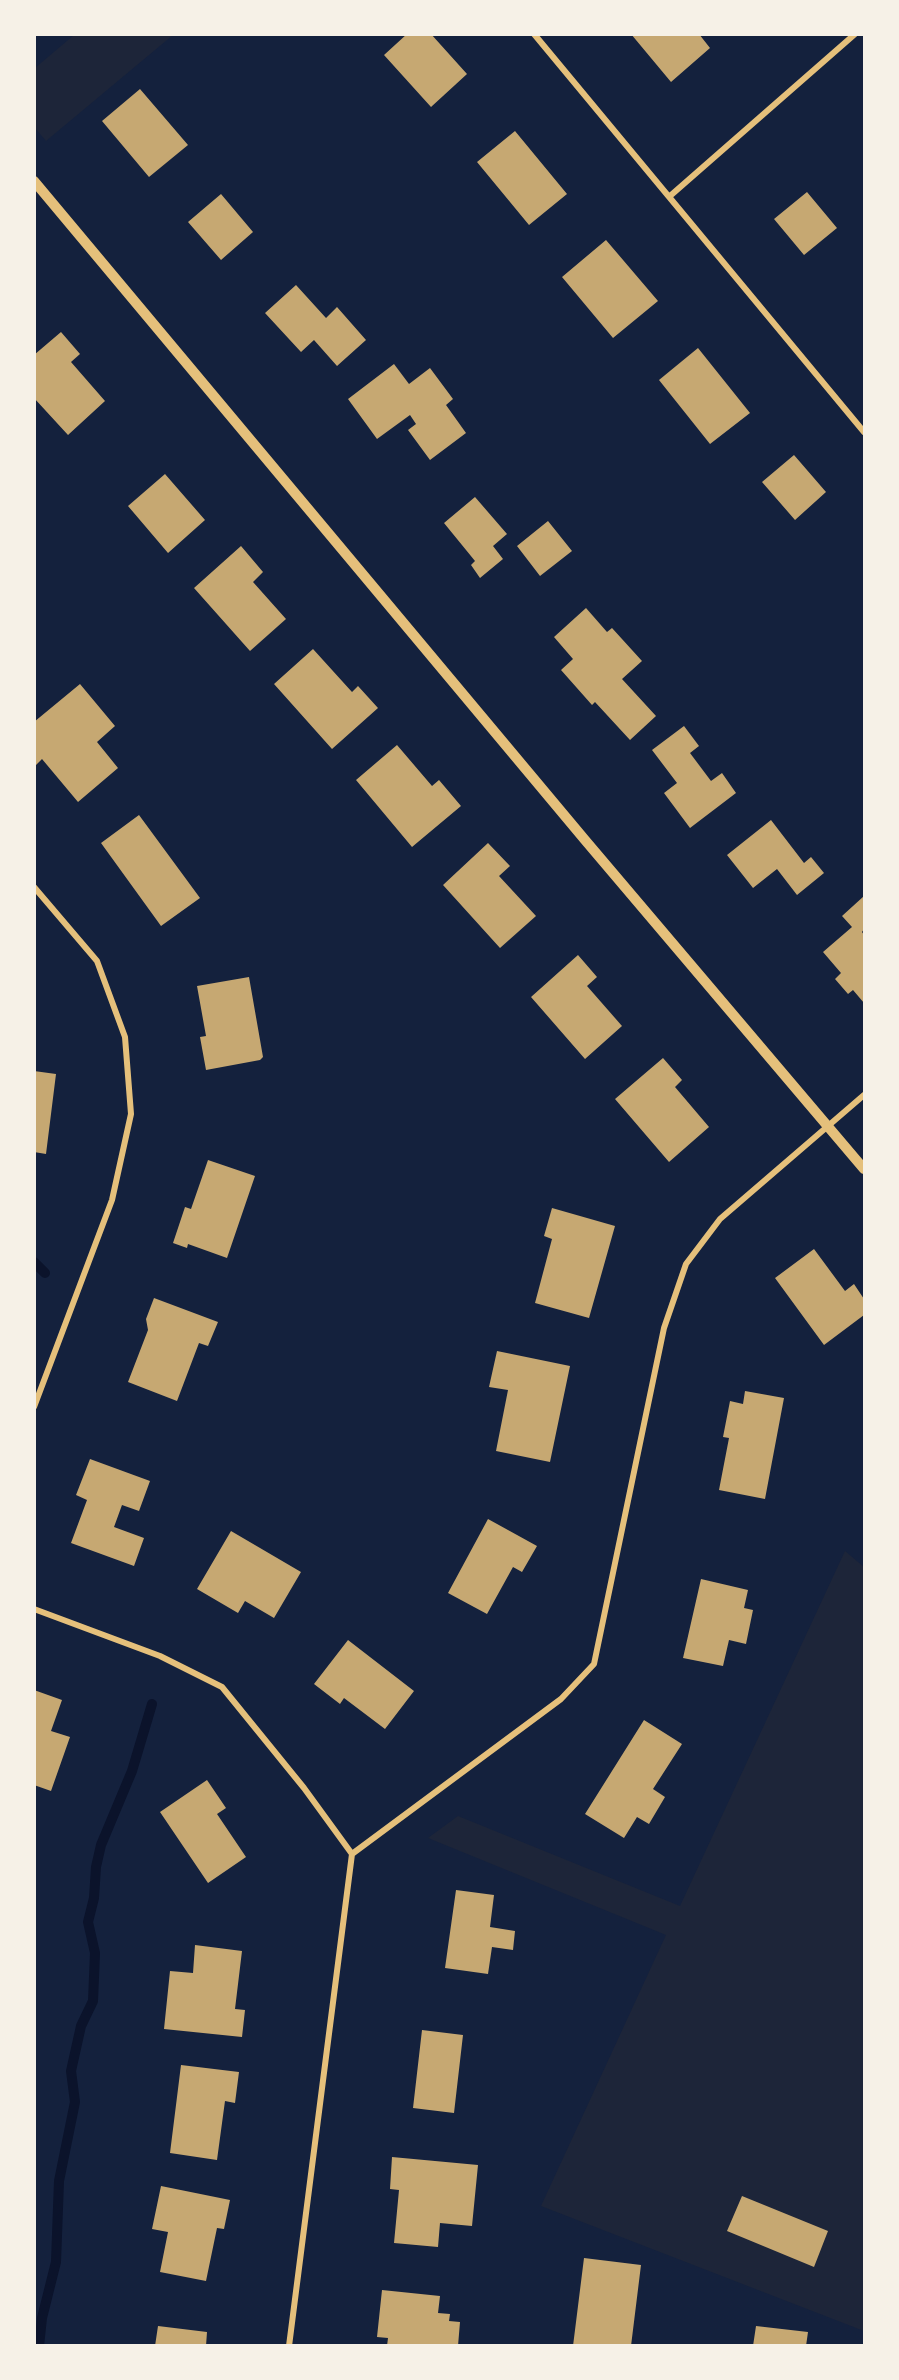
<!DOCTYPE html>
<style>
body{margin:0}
#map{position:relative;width:899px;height:2380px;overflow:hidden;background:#14213d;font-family:"IBM Plex Sans",sans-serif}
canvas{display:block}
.frame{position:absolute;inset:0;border:36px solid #f6f1e7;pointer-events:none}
</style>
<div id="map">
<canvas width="899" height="2380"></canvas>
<div class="frame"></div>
</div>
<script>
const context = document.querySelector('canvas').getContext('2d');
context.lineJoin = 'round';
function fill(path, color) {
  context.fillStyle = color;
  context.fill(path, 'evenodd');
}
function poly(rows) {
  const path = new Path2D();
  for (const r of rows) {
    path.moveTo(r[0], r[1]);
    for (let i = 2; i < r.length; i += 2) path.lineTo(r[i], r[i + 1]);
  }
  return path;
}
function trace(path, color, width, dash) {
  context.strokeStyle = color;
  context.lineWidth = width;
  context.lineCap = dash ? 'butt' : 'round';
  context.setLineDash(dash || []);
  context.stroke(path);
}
fill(poly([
 [74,35,173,35,46,141,35,128,35,68],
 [845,1551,864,1567,864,2331,541,2206,666,1935,428,1838,458,1816,680,1906]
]), '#1d2539');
trace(poly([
 [34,1262,45,1273],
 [39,2346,42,2318,56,2262,59,2181,75,2102,71,2071,81,2026,93,2001,95,1953,88,1922,94,1898,96,1867,101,1845,132,1771,152,1704]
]), '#0b132b', 10);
fill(poly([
 [407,34,431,34,467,74,431,107,384,55],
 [631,34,699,34,710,48,671,82],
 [140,89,188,145,149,177,102,121],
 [515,131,567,194,529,225,477,162],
 [807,192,837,228,804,255,774,219],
 [221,194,253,232,221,260,188,222],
 [606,240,658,301,613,338,562,277],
 [296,285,326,318,337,307,366,340,337,366,314,340,301,352,265,313],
 [61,332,80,354,71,362,105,401,68,435,34,398,34,355],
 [698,348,750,413,710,444,659,380],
 [394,364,409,384,430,368,453,399,446,405,466,433,430,460,408,430,416,424,410,415,377,439,348,399],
 [794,455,826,492,795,520,762,482],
 [165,474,205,520,168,553,128,506],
 [475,497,507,534,493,546,503,559,480,578,471,565,475,561,444,523],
 [548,521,572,551,540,576,517,546],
 [241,546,263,572,253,582,286,619,250,651,194,588],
 [586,608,607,632,612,628,642,661,622,679,656,716,630,740,595,702,592,705,561,670,573,659,554,637],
 [313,649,352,692,358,686,378,708,332,749,274,684],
 [80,684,115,726,97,742,118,768,78,802,42,759,36,765,34,763,34,722],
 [684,726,699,746,690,753,711,781,722,773,736,793,690,828,664,793,677,783,652,750],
 [397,745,432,786,439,780,461,806,412,847,356,780],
 [139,815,200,898,161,926,101,843],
 [771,820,804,863,811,857,824,873,797,895,777,869,753,888,727,855],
 [488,843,510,866,499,876,536,916,500,948,443,885],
 [864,896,864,929,862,932,864,935,864,1003,853,990,848,994,835,979,841,973,823,952,852,927,842,916],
 [578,955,597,977,587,986,622,1026,585,1059,531,997],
 [249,977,263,1057,260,1060,206,1070,200,1037,206,1036,197,986],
 [663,1058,682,1080,675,1087,709,1127,669,1162,615,1099],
 [34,1071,56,1074,46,1154,34,1152],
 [208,1160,255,1176,227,1258,188,1244,187,1248,173,1243,185,1207,191,1209],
 [552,1208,615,1226,589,1318,535,1303,552,1239,544,1236],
 [814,1249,845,1291,854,1284,864,1299,864,1315,824,1345,775,1278],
 [154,1298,218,1322,208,1346,199,1343,177,1401,128,1382,148,1330,146,1319],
 [497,1351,570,1366,550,1462,496,1451,508,1390,489,1387],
 [745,1391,784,1398,765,1499,719,1490,729,1438,723,1437,730,1401,743,1404],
 [90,1459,150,1481,139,1511,122,1505,114,1527,144,1538,134,1566,71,1543,87,1500,76,1495],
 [488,1519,537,1546,522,1572,513,1567,487,1614,448,1593],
 [231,1531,301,1572,274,1618,245,1601,238,1613,197,1589],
 [701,1579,748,1590,744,1608,753,1610,746,1644,729,1640,723,1666,683,1658],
 [348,1640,414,1691,385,1729,344,1698,340,1704,314,1684],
 [34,1690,62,1700,51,1731,70,1737,51,1791,34,1785],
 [644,1720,682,1744,653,1789,665,1797,649,1824,637,1817,624,1838,585,1814],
 [207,1780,226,1808,217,1814,246,1857,208,1883,160,1812],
 [456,1890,494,1895,490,1927,515,1931,513,1950,492,1947,488,1974,445,1968],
 [195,1945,242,1951,235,2009,245,2010,242,2037,164,2029,170,1971,193,1973],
 [422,2030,463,2035,454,2113,413,2108],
 [181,2065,239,2072,235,2103,225,2101,217,2160,170,2153],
 [392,2157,478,2165,472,2226,440,2223,438,2247,394,2243,399,2190,390,2189],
 [161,2186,230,2200,224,2229,217,2228,206,2281,160,2272,168,2232,152,2229],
 [742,2196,828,2231,814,2267,727,2231],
 [584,2258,641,2265,631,2346,573,2346],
 [382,2290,440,2296,438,2313,450,2314,449,2321,460,2322,458,2346,387,2346,388,2338,377,2337],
 [158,2326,207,2332,206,2346,155,2346],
 [756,2326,808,2332,806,2346,753,2346]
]), '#c6a872');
trace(poly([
 [534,34,864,432],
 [670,196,855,34],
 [34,887,97,961,125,1037,131,1114,112,1200,34,1407],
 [34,1609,160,1656,222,1687,304,1788,352,1854],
 [289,2346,352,1854,561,1699,594,1664,664,1328,686,1264,720,1219,864,1095]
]), '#e5c07b', 6);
trace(poly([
 [34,181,585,840,864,1169]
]), '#e5c07b', 10);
</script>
